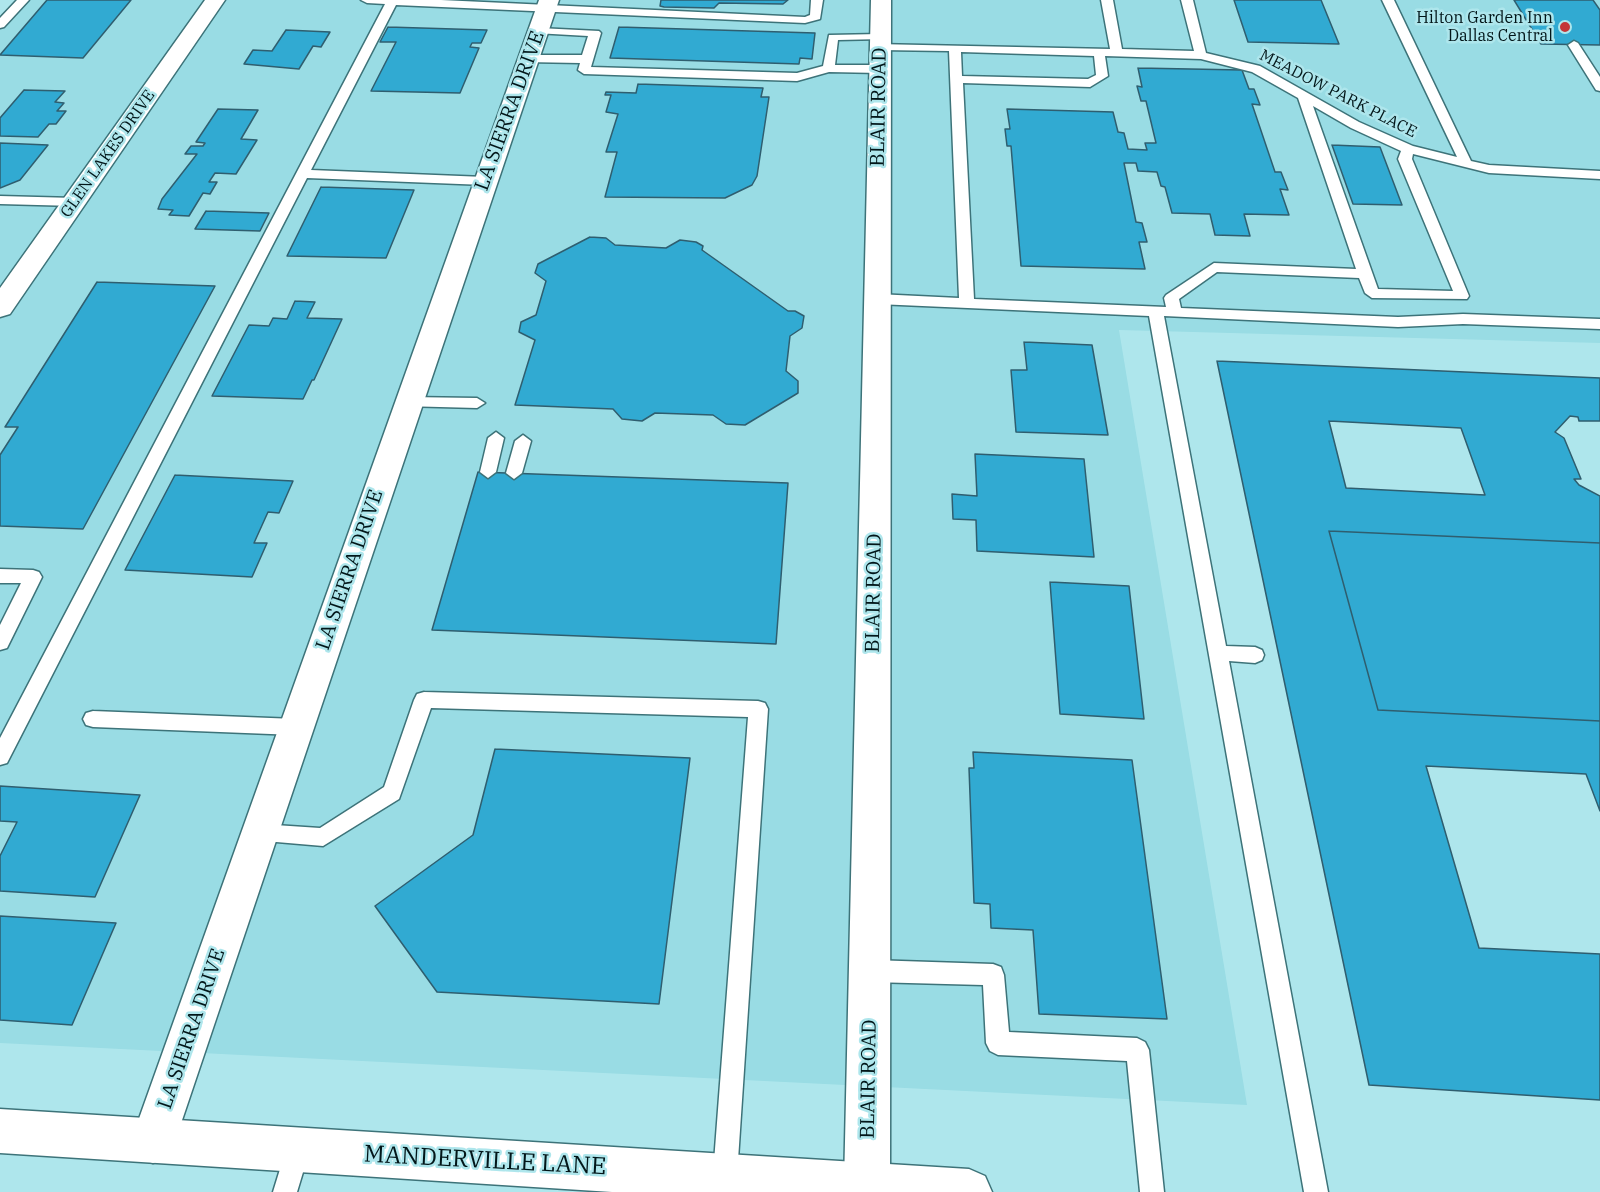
<!DOCTYPE html>
<style>
body{margin:0}
canvas{display:block;background:#aee6ec}
</style>
<canvas width="1600" height="1192"></canvas>
<script>
const context = document.querySelector('canvas').getContext('2d');
context.lineJoin = 'round';
function fill(path, color) {
  context.fillStyle = color;
  context.fill(path, 'evenodd');
}
function poly(rows) {
  const path = new Path2D();
  for (const r of rows) {
    path.moveTo(r[0], r[1]);
    for (let i = 2; i < r.length; i += 2) path.lineTo(r[i], r[i + 1]);
  }
  return path;
}
function trace(path, color, width, dash) {
  context.strokeStyle = color;
  context.lineWidth = width;
  context.lineCap = dash ? 'butt' : 'round';
  context.setLineDash(dash || []);
  context.stroke(path);
}
function drawText(font, color, halo, rows, align = 'center') {
  context.font = font + ' "IBM Plex Serif",serif';
  context.lineWidth = 5;
  context.setLineDash([]);
  context.textBaseline = 'middle';
  context.strokeStyle = halo;
  context.fillStyle = color;
  for (const [text, x, y, turn = 0] of rows) {
    context.save();
    context.translate(x, y);
    context.rotate((+turn || 0) * Math.PI / 180);
    context.textAlign = isNaN(turn) ? turn : align;
    if (halo) context.strokeText(text, 0, 0);
    context.fillText(text, 0, 0);
    context.restore();
  }
}
fill(poly([
 [22,0,1600,0,1600,343,1119,330,1247,1105,0,1043,0,24]
]), '#99dce4');
const building = poly([
 [47,0,131,0,83,58,0,55,47,0],
 [661,0,788,0,783,4,719,3,714,8,664,7,660,6,661,0],
 [1234,0,1321,0,1339,44,1248,42,1234,0],
 [1514,0,1593,0,1600,10,1600,45,1541,44,1514,0],
 [388,27,487,30,481,43,472,43,470,47,479,48,460,93,371,91,396,42,380,42,388,27],
 [619,27,815,33,812,59,800,58,799,64,610,58,619,27],
 [286,30,330,32,321,47,313,46,299,69,244,64,253,50,272,51,286,30],
 [1138,68,1242,70,1249,89,1254,89,1260,105,1252,104,1275,172,1281,172,1288,190,1280,189,1289,215,1244,214,1250,236,1215,235,1210,214,1172,213,1165,187,1161,186,1157,172,1138,171,1136,163,1124,163,1136,222,1142,223,1147,242,1139,242,1145,269,1021,266,1011,146,1007,146,1005,129,1010,129,1007,109,1113,112,1118,132,1124,133,1128,149,1147,150,1145,143,1156,143,1146,101,1141,101,1137,86,1142,87,1138,68],
 [638,84,763,88,761,97,769,97,757,176,752,185,725,198,605,197,617,152,606,152,618,114,606,112,611,95,605,95,606,92,636,93,638,84],
 [24,90,65,91,55,102,64,103,57,111,66,111,56,124,49,124,38,137,0,136,0,118,24,90],
 [218,109,258,110,241,139,257,140,236,174,215,173,209,182,217,182,210,194,203,193,189,216,169,215,173,210,158,209,162,199,197,154,185,154,191,146,203,146,205,143,196,142,218,109],
 [0,143,48,145,20,180,0,188,0,143],
 [1332,145,1380,147,1402,205,1353,204,1332,145],
 [321,187,414,190,386,258,287,256,321,187],
 [206,211,269,213,260,231,195,229,206,211],
 [590,237,606,238,615,245,666,248,680,240,696,242,703,246,702,250,788,311,795,311,804,316,802,328,790,336,786,371,798,381,798,393,745,425,726,424,713,415,655,413,642,421,622,419,613,409,515,405,535,340,519,332,521,322,536,315,546,281,535,273,538,264,590,237],
 [97,282,215,286,83,529,0,526,0,455,18,427,5,427,97,282],
 [295,301,315,302,307,318,342,319,314,380,312,380,303,399,212,396,249,325,269,326,273,318,287,319,295,301],
 [1024,342,1092,345,1108,435,1016,432,1011,370,1027,370,1024,342],
 [1217,361,1600,378,1600,421,1579,421,1578,417,1570,416,1555,432,1564,438,1581,479,1574,479,1579,485,1600,496,1600,543,1329,531,1378,710,1600,721,1600,811,1586,774,1426,766,1479,948,1600,954,1600,1100,1369,1085,1217,361],
 [1329,421,1461,428,1485,495,1346,488,1329,421],
 [975,454,1084,459,1094,557,977,551,976,520,953,519,952,494,977,496,975,454],
 [478,472,788,483,776,644,432,630,478,472],
 [175,475,293,481,279,513,268,512,254,543,267,543,252,577,125,570,175,475],
 [1329,531,1600,543,1600,721,1378,710,1329,531],
 [1050,582,1129,586,1144,719,1060,714,1050,582],
 [495,749,690,758,659,1004,437,992,375,906,473,835,495,749],
 [973,752,1132,760,1167,1019,1039,1014,1033,930,991,928,990,904,974,903,969,768,974,768,973,752],
 [0,786,140,795,95,897,0,891,0,856,17,822,0,821,0,786],
 [0,916,116,923,72,1025,0,1020,0,916]
]);
fill(building, '#31aad2');
trace(building, '#2f5e6f', 1.5);
const lane = poly([
 [17,0,29,0,4,27,0,28,0,18,17,0],
 [361,0,441,0,805,17,810,15,811,0,823,0,820,19,805,23,396,5,311,170,485,177,492,181,485,185,307,178,7,763,0,765,0,738,385,4,367,3,361,0],
 [1101,0,1113,0,1122,49,1194,51,1181,0,1193,0,1206,53,1260,66,1359,122,1413,146,1457,157,1382,0,1394,0,1471,161,1489,165,1600,171,1600,179,1489,173,1413,154,1412,159,1469,296,1467,299,1372,298,1365,293,1359,278,1217,272,1179,299,1181,308,1398,317,1463,314,1600,319,1600,329,1463,324,1398,327,1164,316,1226,646,1255,647,1262,650,1264,655,1262,660,1255,663,1229,661,1328,1192,1304,1192,1149,316,877,304,870,299,877,294,959,298,949,51,880,50,874,46,876,44,1110,49,1101,0],
 [961,52,1094,56,1096,75,1088,79,962,76,961,52],
 [1105,56,1201,59,1252,72,1298,98,1356,269,1214,263,1166,295,1164,298,1166,307,974,299,963,83,1090,87,1108,76,1105,56],
 [1313,106,1351,128,1401,151,1398,159,1453,291,1378,289,1313,106],
 [539,28,599,31,601,33,591,67,797,73,823,66,829,35,880,34,884,35,884,39,838,40,835,65,880,65,886,69,880,73,829,72,797,81,584,74,578,70,580,63,525,62,525,56,529,55,582,55,588,36,535,33,535,29,539,28],
 [1574,41,1578,43,1600,77,1600,91,1596,90,1568,45,1574,41],
 [0,196,75,198,82,202,75,206,0,204,0,196],
 [408,397,477,398,485,403,477,408,402,406,400,402,402,398,408,397],
 [496,432,504,438,496,472,488,478,480,472,488,438,496,432],
 [523,435,531,441,522,473,514,479,506,473,515,441,523,435],
 [0,569,33,570,39,572,42,577,7,648,0,650,0,625,21,583,0,583,0,569],
 [424,692,758,701,765,703,768,709,737,1175,734,1184,725,1187,716,1184,713,1175,748,717,431,708,399,799,323,846,253,840,250,833,253,826,260,824,320,828,384,787,414,700,417,694,424,692],
 [93,711,296,719,303,721,306,727,303,733,296,735,93,727,86,725,83,719,86,713,93,711],
 [871,960,993,964,1001,967,1004,975,1009,1032,1137,1038,1145,1042,1149,1050,1164,1192,1140,1192,1127,1061,998,1055,990,1051,986,1043,983,985,871,982,863,979,860,971,863,963,871,960],
 [298,1137,307,1140,310,1149,297,1192,273,1192,289,1140,298,1137]
]);
const street = poly([
 [539,0,559,0,175,1141,169,1157,153,1163,137,1157,131,1141,539,0],
 [871,0,891,0,890,1185,887,1192,847,1192,844,1185,871,0]
]);
const secondary = poly([
 [205,0,225,0,10,314,0,317,0,288,205,0],
 [0,1109,969,1169,985,1176,992,1192,612,1192,0,1153,0,1109]
]);
trace(lane, '#3d7379', 3);
trace(street, '#3d7379', 3);
trace(secondary, '#3d7379', 3);
fill(lane, '#fff');
fill(street, '#fff');
fill(secondary, '#fff');
for (const [x, y, r, color] of [
 [1565,27,6,"#c43537"]
]) {
  const dot = new Path2D();
  dot.arc(x, y, r, 0, 2 * Math.PI);
  context.fillStyle = color;
  context.fill(dot);
  trace(dot, '#aee6ec', 2);
}
drawText('16px', '#021619', '#aee6ec', [
 ["Hilton Garden Inn",1553,18],
 ["Dallas Central",1553,36]
], 'right');
drawText('16px', '#021619', '#aee6ec', [
 ["MEADOW PARK PLACE",1338,94,27],
 ["GLEN LAKES DRIVE",108,154,-55]
]);
drawText('20px', '#021619', '#aee6ec', [
 ["BLAIR ROAD",879,107,-89],
 ["LA SIERRA DRIVE",510,111,-70],
 ["LA SIERRA DRIVE",350,570,-71],
 ["BLAIR ROAD",874,593,-89],
 ["LA SIERRA DRIVE",192,1029,-71],
 ["BLAIR ROAD",869,1079,-89]
]);
drawText('24px', '#021619', '#aee6ec', [
 ["MANDERVILLE LANE",485,1161,3]
]);
</script>
